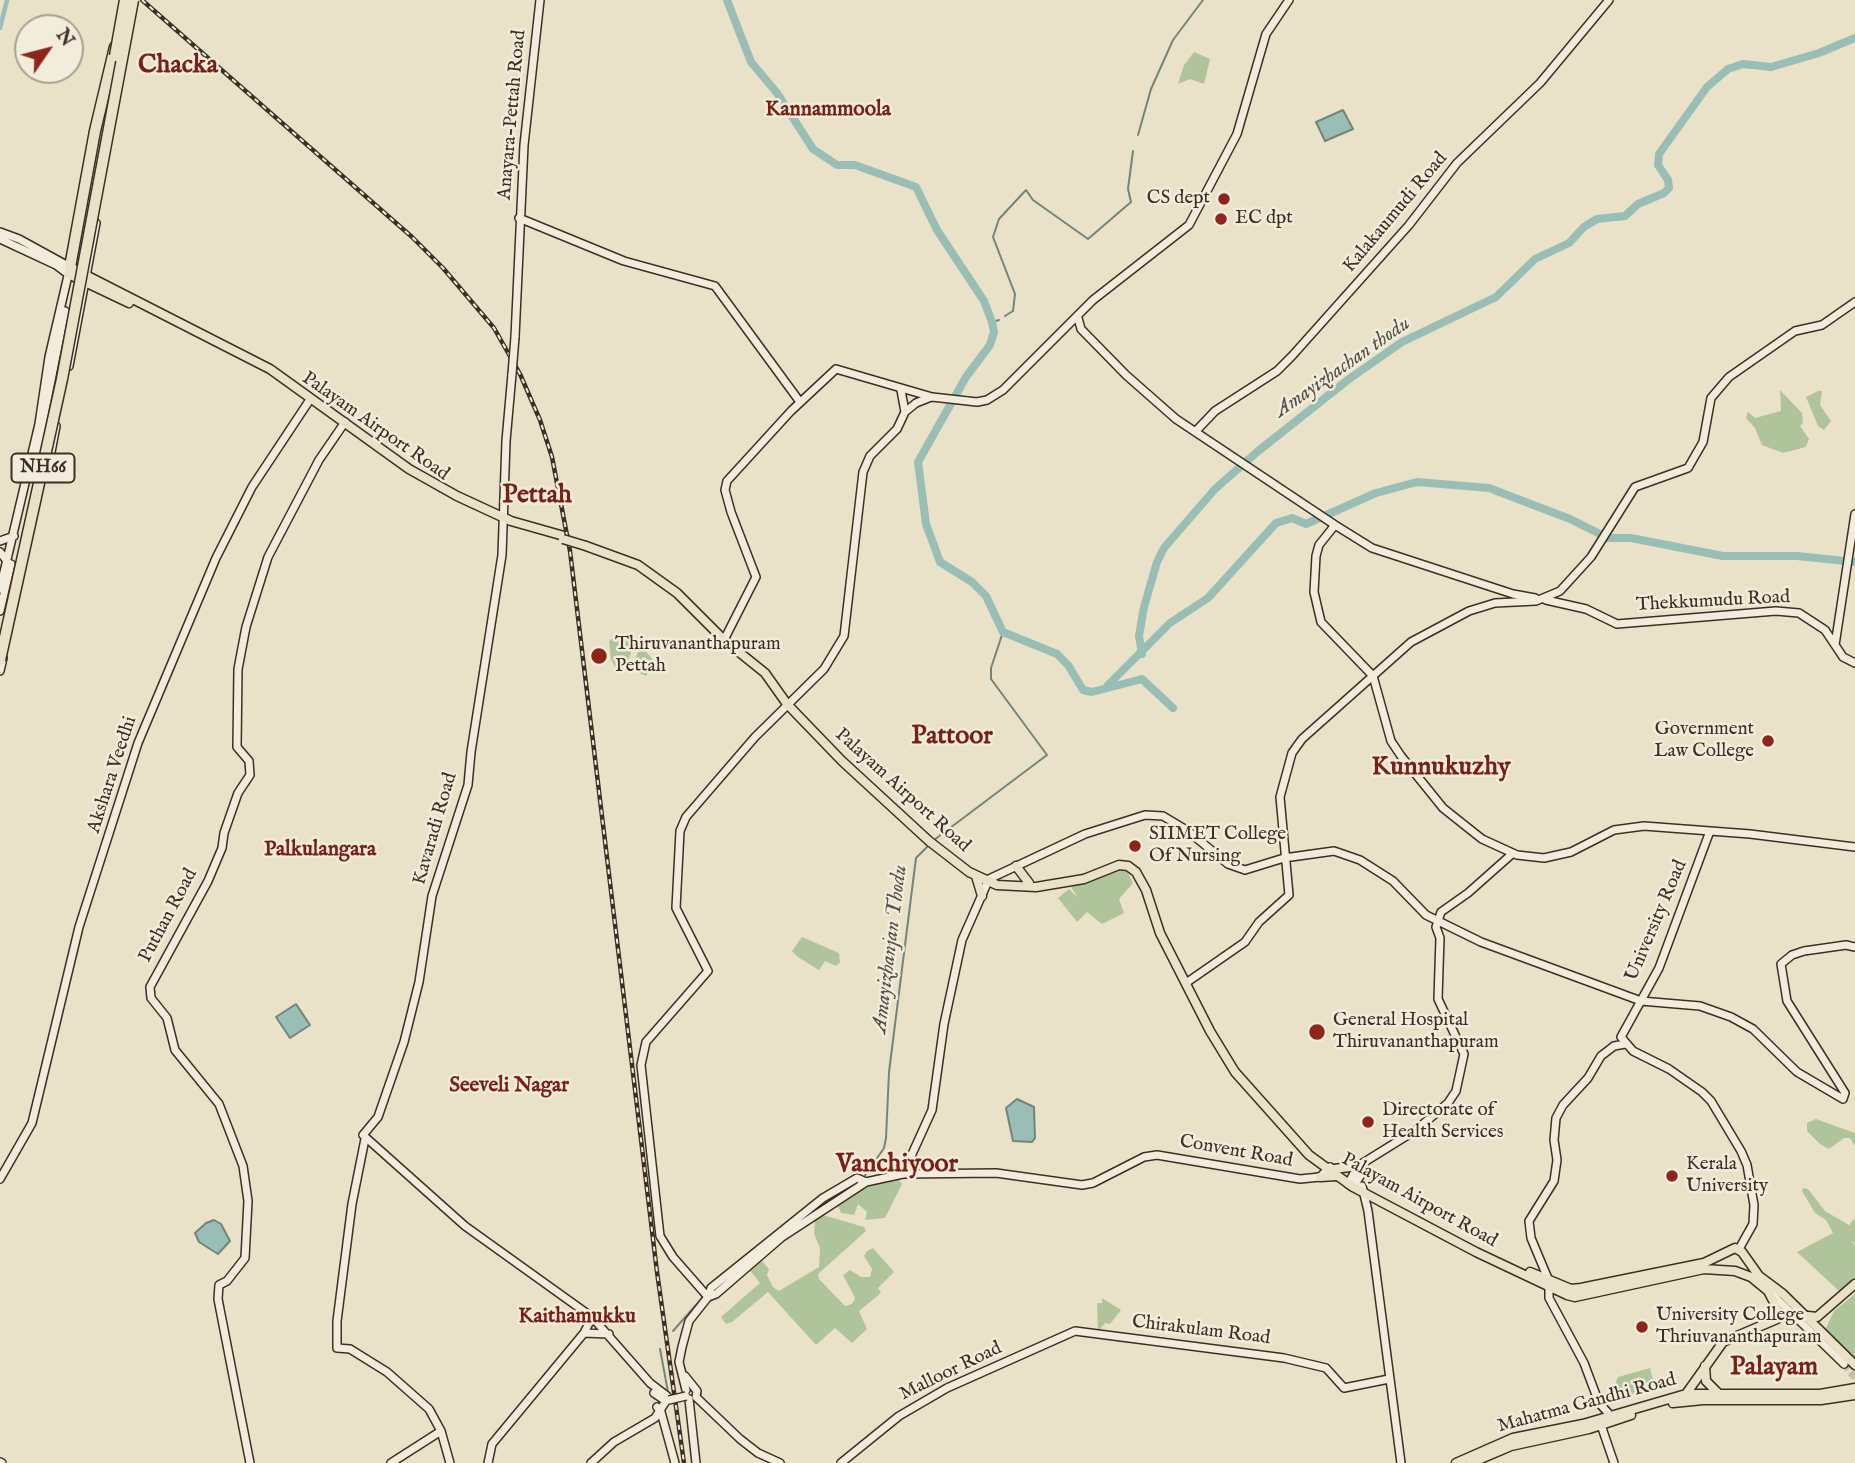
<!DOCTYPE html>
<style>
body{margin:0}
#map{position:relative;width:1855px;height:1463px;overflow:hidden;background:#eae2c8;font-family:"IM FELL English",serif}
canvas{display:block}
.north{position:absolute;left:14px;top:14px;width:70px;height:70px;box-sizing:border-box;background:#f1ecdb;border:2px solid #a9a092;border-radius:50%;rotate:55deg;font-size:19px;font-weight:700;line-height:28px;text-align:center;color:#3e2e24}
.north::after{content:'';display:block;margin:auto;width:24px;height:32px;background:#8f2418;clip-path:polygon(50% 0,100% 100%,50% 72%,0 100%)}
</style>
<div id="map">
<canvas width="1855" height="1463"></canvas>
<div class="north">N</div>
</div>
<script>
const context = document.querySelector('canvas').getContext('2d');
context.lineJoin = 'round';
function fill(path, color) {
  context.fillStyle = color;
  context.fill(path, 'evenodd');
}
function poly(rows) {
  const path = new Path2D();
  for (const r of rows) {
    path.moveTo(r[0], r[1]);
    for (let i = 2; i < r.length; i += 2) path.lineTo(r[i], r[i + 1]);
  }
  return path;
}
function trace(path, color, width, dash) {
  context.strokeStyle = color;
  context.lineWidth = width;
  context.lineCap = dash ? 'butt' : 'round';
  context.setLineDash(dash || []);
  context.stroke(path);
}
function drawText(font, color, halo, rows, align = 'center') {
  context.font = font + ' "IM FELL English",serif';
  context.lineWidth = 5;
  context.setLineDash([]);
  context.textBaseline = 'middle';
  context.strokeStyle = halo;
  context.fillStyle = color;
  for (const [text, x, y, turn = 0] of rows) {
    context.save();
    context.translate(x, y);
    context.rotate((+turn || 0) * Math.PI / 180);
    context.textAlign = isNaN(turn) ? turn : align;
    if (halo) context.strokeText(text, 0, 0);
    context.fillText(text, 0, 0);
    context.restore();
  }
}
fill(poly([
 [1194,52,1210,59,1204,84,1190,79,1178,84,1184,65],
 [1780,390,1802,413,1803,423,1800,426,1809,439,1806,447,1783,453,1762,445,1755,428,1746,418,1748,412,1755,418,1781,411],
 [1818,391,1822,391,1820,405,1831,421,1824,430,1818,426,1806,397],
 [616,635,636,639,625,669,615,667,611,659,609,641],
 [641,646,654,661,646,676,630,669],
 [1119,868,1126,869,1133,883,1119,899,1124,913,1102,924,1087,912,1077,922,1058,898,1069,889,1078,898,1071,887],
 [802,937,839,953,840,962,836,966,825,961,819,970,798,957,792,951],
 [1816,1119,1855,1133,1855,1146,1850,1138,1844,1138,1829,1149,1820,1144,1807,1131,1807,1123],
 [897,1177,902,1184,885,1218,865,1220,867,1212,858,1204,854,1215,841,1213,838,1206,866,1184],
 [1803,1188,1808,1189,1825,1211,1849,1225,1855,1218,1855,1243,1851,1241,1855,1245,1855,1280,1839,1291,1797,1252,1833,1233,1826,1220,1815,1213,1802,1191],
 [823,1215,864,1227,866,1231,818,1274,819,1279,845,1306,852,1304,855,1298,843,1275,850,1270,861,1277,870,1277,872,1269,864,1256,867,1251,873,1248,894,1272,878,1288,881,1293,859,1311,867,1329,852,1343,835,1328,816,1345,768,1292,732,1322,726,1324,721,1317,760,1283,749,1269,760,1259,769,1269,767,1275,773,1287,779,1291,819,1267,820,1248,814,1234,815,1221],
 [1855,1294,1855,1363,1825,1330,1834,1311],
 [1102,1298,1121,1310,1110,1324,1105,1323,1098,1331,1097,1303,1102,1303],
 [1650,1368,1656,1392,1617,1398,1613,1388,1618,1377]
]), '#b0c49b');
const water = poly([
 [1343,110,1353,129,1325,141,1316,122,1343,110],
 [296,1004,310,1025,290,1038,276,1017,296,1004],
 [1017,1099,1034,1107,1035,1138,1032,1142,1013,1141,1006,1108,1017,1099],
 [214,1220,221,1224,230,1241,218,1254,199,1242,195,1233,206,1223,214,1220]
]);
fill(water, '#98beb5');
trace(water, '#74847b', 2);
trace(poly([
 [1138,135,1151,89,1173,40,1203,0],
 [1005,316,1013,311,1015,294,993,237,999,219,1026,190,1033,200,1088,239,1131,202,1128,189,1133,151],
 [992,322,999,320],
 [934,840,1047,755,991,679,991,668,1003,632],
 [864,1177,884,1148,886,1138,889,1072,916,858,928,846],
 [673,1331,703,1297],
 [660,1349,668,1392]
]), '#74847b', 2);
trace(poly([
 [0,28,7,0]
]), '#98beb5', 4.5);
trace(poly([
 [727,0,751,62,777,93,813,149,837,165,855,165,916,187,937,230,984,301,992,322,994,332,990,345,966,377,918,462,926,524,940,562,972,582,986,596,1003,632,1057,654,1068,665,1083,690,1092,692,1142,679,1173,708],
 [1142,654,1139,636,1144,607,1157,562,1164,548,1215,489,1257,452,1349,379,1402,342,1496,297,1535,259,1569,243,1584,227,1597,219,1625,216,1638,204,1664,193,1669,188,1668,180,1658,165,1659,154,1707,87,1728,69,1743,64,1771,67,1819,53,1855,38],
 [1108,685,1170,623,1208,598,1276,523,1292,518,1306,524,1376,493,1417,482,1489,488,1570,519,1608,538,1631,538,1723,556,1797,556,1855,562]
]), '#98beb5', 8);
trace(poly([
 [1844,1364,1855,1378]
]), '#c8bea7', 7, [7, 3.5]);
const secondary = poly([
 [519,218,624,261,715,286,800,402],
 [0,232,19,239,70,267,49,357,39,424,0,589],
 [0,239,56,265,68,274],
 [1078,318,1081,329,1126,375,1176,419,1335,525,1372,548,1513,594,1535,598],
 [515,337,524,145,540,0],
 [69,366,96,223],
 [905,412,916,403,931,397],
 [1195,432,1215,411,1277,371,1292,356,1409,225,1457,163,1540,83,1609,0],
 [51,452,56,426],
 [32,475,65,311],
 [1335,525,1319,545,1316,556,1314,592,1321,622,1373,676,1391,741,1401,756,1443,808,1482,839,1517,855,1544,858,1571,852,1614,830,1644,826,1750,834,1855,847],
 [0,541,14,536],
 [0,552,7,561],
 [1546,600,1586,609,1617,624,1776,611,1799,613,1825,630,1843,657,1855,663],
 [0,611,11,564],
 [724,640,756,577,731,512,725,490,727,481,791,411,836,369,932,397,977,402,987,400,1003,390,1093,300,1189,225,1237,134,1266,34,1289,0],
 [1835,645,1855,514],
 [0,671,3,658],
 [1710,831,1659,968,1621,1037,1633,1051,1669,1069,1702,1092,1711,1101,1741,1151,1747,1165,1754,1205,1753,1224,1739,1249],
 [1186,983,1245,942,1259,922,1289,895,1280,797,1292,753,1302,739,1411,642,1469,611,1495,603,1536,601,1560,591,1591,557,1635,487,1688,468,1703,442,1711,398,1729,377,1795,331,1822,325,1855,302],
 [363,1135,378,1117,404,1042,419,982,432,896,468,785,471,752,502,555,506,441,512,374],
 [363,1135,465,1226,592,1317,650,1383,667,1396],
 [365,1139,352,1204,337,1321,337,1348,350,1349,387,1372,429,1409,441,1431,450,1463],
 [903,1174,932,1110,944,1024,962,940,989,879,1085,834,1145,815,1163,816,1188,831,1228,864,1245,870,1284,858,1334,851,1360,860,1393,881,1426,915,1481,942,1641,1001,1700,1006,1731,1017,1753,1029,1797,1072,1843,1099,1845,1093,1787,1001,1781,964,1792,955,1804,951,1846,945,1855,947],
 [0,1179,32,1123,79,927,138,743,216,558,252,487,309,401],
 [1348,1184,1358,1166,1416,1130,1448,1103,1456,1091,1464,1054,1438,999,1440,938,1436,927,1441,912,1468,893,1512,854],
 [1362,1186,1368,1211,1401,1463],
 [1353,1187,1364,1170,1364,1163],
 [1772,1294,1844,1364],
 [708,1297,673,1257,660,1236,641,1065,646,1042,708,971,676,908,680,831,686,817,755,737,824,669,844,636,863,472,870,456,897,429,905,412,901,390],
 [708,1297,716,1294,782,1237,866,1182,903,1174,996,1173,1082,1185,1093,1183,1144,1157,1157,1155,1300,1179,1320,1177,1330,1167],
 [584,1333,609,1334],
 [685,1376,697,1391,696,1397,740,1439,758,1453,780,1463],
 [686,1390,679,1362,682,1347,689,1321,708,1297,711,1288,823,1198,857,1178,866,1182],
 [654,1393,666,1401],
 [689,1399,696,1463],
 [657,1407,661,1412,675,1463],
 [1610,1415,1599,1403,1584,1363,1549,1298,1549,1281,1531,1238,1529,1221,1554,1181,1557,1160,1554,1140,1556,1118,1563,1105,1588,1078,1601,1056,1614,1046,1625,1044],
 [1601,1425,1614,1463],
 [0,1462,2,1463],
 [250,1463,218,1299,219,1285,227,1281,245,1258,248,1201,243,1166,219,1104,175,1050,167,1018,151,998,150,987,208,881,222,848,224,833,238,793,250,775,249,761,237,747,238,669,246,627,268,557,319,460,345,422],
 [391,1463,441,1431],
 [488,1463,492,1444,584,1333,592,1317],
 [591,1463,614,1442,655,1418,666,1401],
 [841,1463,899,1416,947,1388,1075,1331,1284,1358,1326,1368,1344,1388,1389,1379]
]);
const primary = poly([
 [70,267,270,369,409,469,457,496,511,521,564,536],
 [68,274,129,303],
 [586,546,638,565,677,593,724,640,765,673,787,704,842,761,929,841,969,872,997,885,1036,887,1084,879,1119,865,1128,866,1136,872,1146,890,1160,933,1210,1031,1235,1072,1309,1155,1353,1187,1476,1252,1567,1295,1575,1297,1704,1269,1735,1271,1751,1277,1768,1291,1777,1308,1777,1319,1723,1342,1686,1394],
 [1016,866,1029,883],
 [976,876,982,896],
 [1334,1169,1358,1166],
 [1320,1177,1336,1176],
 [1530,1272,1571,1289,1581,1288,1704,1263,1735,1248,1742,1252,1759,1276,1783,1294,1855,1365],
 [1808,1316,1817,1317,1855,1284],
 [1705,1366,1706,1381,1718,1393],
 [1673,1403,1703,1400,1821,1400,1855,1395],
 [1456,1463,1513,1438,1583,1424,1686,1394,1820,1394,1855,1388],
 [1471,1463,1511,1446,1589,1429,1631,1415]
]);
const highway = poly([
 [70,267,95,131,115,47]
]);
trace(secondary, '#3e2e24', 10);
trace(primary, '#3e2e24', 11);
trace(highway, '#3e2e24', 13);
trace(secondary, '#f1ecdb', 7);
trace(primary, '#eae2c8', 8);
trace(highway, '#eae2c8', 10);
const rail = poly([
 [142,0,412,237,443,268,494,328,520,374,540,420,552,457,570,551,657,1272,684,1463]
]);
trace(rail, '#3e2e24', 4.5);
trace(rail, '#f1ecdb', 2, [5]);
const secondaryBridge = poly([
 [512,374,515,337],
 [669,1400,686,1396]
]);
const primaryBridge = poly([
 [563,539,586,546]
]);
const highwayBridge = poly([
 [115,56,125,0],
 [0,660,62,379,133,0]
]);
trace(secondaryBridge, '#3e2e24', 10, []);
trace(primaryBridge, '#3e2e24', 11, []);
trace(highwayBridge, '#3e2e24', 13, []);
trace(secondaryBridge, '#f1ecdb', 7);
trace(primaryBridge, '#eae2c8', 8);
trace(highwayBridge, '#eae2c8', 10);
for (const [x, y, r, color] of [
 [1224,199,7,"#8f2418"],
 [1221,219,7,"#8f2418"],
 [599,656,9,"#8f2418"],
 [1768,741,7,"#8f2418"],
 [1135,846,7,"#8f2418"],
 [1317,1032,9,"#8f2418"],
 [1368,1122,7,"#8f2418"],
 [1672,1176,7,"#8f2418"],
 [1642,1327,7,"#8f2418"]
]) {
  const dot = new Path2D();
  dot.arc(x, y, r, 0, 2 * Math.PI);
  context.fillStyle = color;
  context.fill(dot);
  trace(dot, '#f1ecdb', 2.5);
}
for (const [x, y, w] of [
 [43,468,63]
]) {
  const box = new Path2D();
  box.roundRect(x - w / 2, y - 14.5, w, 29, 5);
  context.fillStyle = '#f1ecdb';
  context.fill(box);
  trace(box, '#3e2e24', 2);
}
drawText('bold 18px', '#3e2e24', null, [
 ["NH66",43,468]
]);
drawText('19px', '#3e2e24', '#f1ecdb', [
 ["Anayara-Pettah Road",513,115,-85],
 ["Kalakaumudi Road",1396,213,-50],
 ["Palayam Airport Road",375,427,35],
 ["Thekkumudu Road",1713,602,-3],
 ["Akshara Veedhi",113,775,-72],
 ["Palayam Airport Road",902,791,42],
 ["Kavaradi Road",436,829,-74],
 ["Puthan Road",169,916,-62],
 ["University Road",1657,921,-67],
 ["Convent Road",1236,1152,10],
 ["Palayam Airport Road",1419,1201,29],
 ["Chirakulam Road",1201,1331,7],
 ["Malloor Road",951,1372,-26],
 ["Mahatma Gandhi Road",1587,1404,-15]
]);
drawText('19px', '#3e2e24', '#f1ecdb', [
 ["CS dept",1210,199,"right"],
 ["EC dpt",1235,219],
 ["Thiruvananthapuram",615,645],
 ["Pettah",615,667],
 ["Government",1754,730,"right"],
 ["Law College",1754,752,"right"],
 ["SIIMET College",1149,835],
 ["Of Nursing",1149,857],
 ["General Hospital",1333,1021],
 ["Thiruvananthapuram",1333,1043],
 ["Directorate of",1382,1111],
 ["Health Services",1382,1133],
 ["Kerala",1686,1165],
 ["University",1686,1187],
 ["University College",1656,1316],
 ["Thriuvananthapuram",1656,1338]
], 'left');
drawText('bold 21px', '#7a1f14', '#f1ecdb', [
 ["Kannammoola",828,111],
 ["Palkulangara",320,851],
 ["Seeveli Nagar",509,1087],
 ["Kaithamukku",577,1318]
]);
drawText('italic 21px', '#545248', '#f1ecdb', [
 ["Amayizhachan thodu",1343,368,-35],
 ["Amayizhanjan Thodu",891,949,-83]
]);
drawText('bold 26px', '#7a1f14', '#f1ecdb', [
 ["Chacka",178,67],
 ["Pettah",537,497],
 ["Pattoor",952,738],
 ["Kunnukuzhy",1441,769],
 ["Vanchiyoor",897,1166],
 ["Palayam",1774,1369]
]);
</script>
